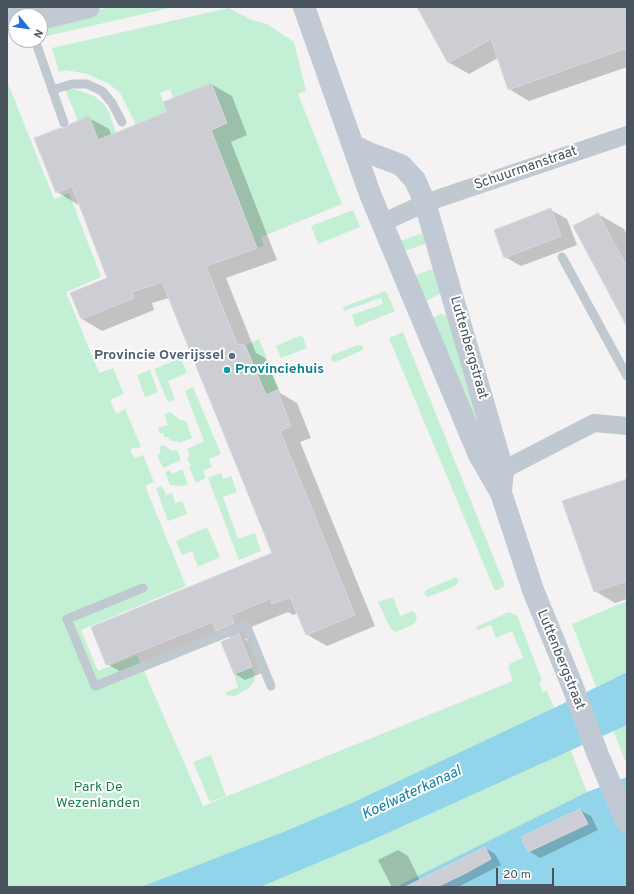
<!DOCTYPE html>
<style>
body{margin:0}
#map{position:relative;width:634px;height:894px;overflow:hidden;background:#f4f2f2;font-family:Overpass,sans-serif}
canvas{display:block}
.frame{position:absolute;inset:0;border:8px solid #4a545f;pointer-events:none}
.north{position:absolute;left:8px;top:8px;width:40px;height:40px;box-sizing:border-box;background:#fff;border:1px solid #b7bbbf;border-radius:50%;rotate:119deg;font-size:11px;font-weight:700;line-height:16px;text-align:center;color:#4a545f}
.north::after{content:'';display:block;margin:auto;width:14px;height:18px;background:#216fdf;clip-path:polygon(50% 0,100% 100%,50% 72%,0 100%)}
.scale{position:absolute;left:496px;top:868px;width:58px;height:18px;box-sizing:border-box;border:2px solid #4a545f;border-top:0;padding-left:5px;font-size:12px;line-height:14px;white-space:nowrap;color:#4a545f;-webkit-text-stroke:3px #fff;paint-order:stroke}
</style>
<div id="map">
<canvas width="634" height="894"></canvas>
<div class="frame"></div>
<div class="north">N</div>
<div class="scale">20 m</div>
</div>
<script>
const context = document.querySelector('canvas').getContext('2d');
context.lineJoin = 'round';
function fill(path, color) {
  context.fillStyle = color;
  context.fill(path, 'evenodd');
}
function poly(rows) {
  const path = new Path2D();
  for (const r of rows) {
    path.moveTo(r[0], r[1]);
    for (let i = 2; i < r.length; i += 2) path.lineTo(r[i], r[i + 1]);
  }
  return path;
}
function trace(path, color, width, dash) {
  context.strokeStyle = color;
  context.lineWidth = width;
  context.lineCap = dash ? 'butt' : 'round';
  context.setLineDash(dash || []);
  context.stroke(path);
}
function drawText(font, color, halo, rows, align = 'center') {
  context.font = font + ' Overpass,sans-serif';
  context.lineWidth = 4;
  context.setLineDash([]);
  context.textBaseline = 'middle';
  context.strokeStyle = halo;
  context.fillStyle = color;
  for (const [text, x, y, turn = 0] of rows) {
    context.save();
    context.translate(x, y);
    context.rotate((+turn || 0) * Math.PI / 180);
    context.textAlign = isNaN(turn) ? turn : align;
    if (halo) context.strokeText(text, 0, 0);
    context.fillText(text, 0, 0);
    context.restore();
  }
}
fill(poly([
 [111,7,174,7,47,36,45,25,48,22],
 [229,8,252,20,267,24,294,42,306,91,298,94,342,204,261,237,264,246,257,248,211,130,227,123,211,83,173,98,170,89,160,93,167,112,136,125,120,93,109,84,88,74,66,70,59,72,52,48],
 [7,81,54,199,69,193,101,277,66,292,99,373,113,368,124,394,110,400,116,414,125,409,141,447,130,449,134,458,143,455,154,482,145,486,186,586,81,630,98,671,137,655,203,806,513,681,508,666,511,663,523,658,512,631,496,638,491,625,477,630,476,627,509,612,517,616,542,680,539,682,543,692,547,691,554,708,551,710,567,750,570,749,587,792,404,887,7,887],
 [65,89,74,89,94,96,104,104,109,112,116,133,98,140,89,117,78,121],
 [353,210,360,227,318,244,311,226],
 [426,232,433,241,402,252,400,241],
 [439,267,440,294,426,301,413,276],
 [386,291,395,311,356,327,352,315,383,304,381,298,344,311,343,307],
 [440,314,449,316,492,456,430,321,432,318],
 [403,332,505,586,495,591,389,338],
 [302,335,307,348,281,358,276,346],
 [259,339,279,389,266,395,245,345],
 [358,345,363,346,363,350,335,362,331,361,332,355],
 [181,358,187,373,168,381,175,400,168,402,154,369],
 [150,370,158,392,145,397,137,375],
 [193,387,221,454,209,459,212,467,203,471,206,478,196,483,189,468,191,466,187,458,190,456,187,449,204,441,185,391],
 [170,412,180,420,186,421,192,438,179,443,178,441,171,441,167,437,165,437,163,433,160,434,158,428,168,425,164,414],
 [163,445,171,450,177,450,181,460,163,468,157,455,160,454,160,446],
 [182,469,188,484,183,486,170,485,165,472,170,470,172,474],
 [221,473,223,479,231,476,237,492,223,497,238,539,255,533,261,551,239,560,208,478],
 [162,486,166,495,172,493,175,503,182,501,187,514,168,521,156,488],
 [207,527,220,557,198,567,192,551,182,555,176,541],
 [456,577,459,581,455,586,428,597,424,594,426,590],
 [393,597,400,616,412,611,415,613,417,619,414,624,396,632,390,628,378,602],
 [627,601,627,672,596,687,572,624],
 [252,667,255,677,253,683,249,688,235,696,227,695,225,693,238,687,234,674],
 [627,725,627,765,613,730],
 [211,755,226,796,210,802,193,762]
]), '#c3efd5');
fill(poly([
 [627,672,627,725,372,840,260,887,141,887,286,831,352,803,554,708],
 [627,777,627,887,396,887,587,792]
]), '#92d5ea');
fill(poly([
 [418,7,627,7,627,67,529,101,509,89,498,58,469,74,448,62],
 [211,84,232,96,247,135,231,142,277,260,226,278,256,353,265,358,280,393,297,403,311,438,300,442,375,626,327,646,306,634,298,613,293,615,288,612,251,627,254,635,245,639,249,642,262,673,245,680,234,673,232,638,228,636,128,676,107,664,274,554,169,298,152,303,154,310,102,331,82,319,108,279,79,203,77,204,57,192,67,130,89,118,109,129,112,136,168,113],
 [551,210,567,219,577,245,521,266,505,257],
 [598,214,624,229,627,235,627,324],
 [627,480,627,599,615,603,595,591],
 [580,810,591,816,598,830,540,858,529,851],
 [485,848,495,854,501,865,458,887,392,887,378,860,398,850,408,856,420,881]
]), '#0003');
const building = poly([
 [417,7,627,7,627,48,508,90,491,39,448,63,417,7],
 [211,83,227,123,211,130,257,248,206,266,237,344,245,345,266,395,277,390,291,426,280,431,355,615,306,635,290,597,272,604,270,599,231,615,234,623,216,631,213,622,106,665,91,627,272,553,162,282,132,292,134,298,81,319,70,293,107,278,72,186,56,193,34,138,60,128,66,128,70,124,89,116,98,140,167,112,163,102,211,83],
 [551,208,561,236,504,258,494,230,551,208],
 [598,213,627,267,627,327,573,226,598,213],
 [627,479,627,581,594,592,562,501,627,479],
 [239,634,252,667,234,674,221,642,239,634],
 [580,809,588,824,528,852,521,837,580,809],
 [485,847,491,859,468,872,437,887,405,887,485,847]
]);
fill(building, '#ccced4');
trace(building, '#d6d8dd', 1);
trace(poly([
 [35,40,64,123],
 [52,90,72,84,87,84,102,91,112,103,122,122],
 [562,257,627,376],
 [143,588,67,619,95,686,246,625,271,686]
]), '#c0c9d0', 9);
trace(poly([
 [382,223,425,203,627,135],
 [503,470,594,423,627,426]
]), '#c0c9d0', 18);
trace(poly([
 [304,7,370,194,479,455,501,493,533,590,572,685,598,755,627,823],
 [7,17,45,7],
 [40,19,89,7],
 [354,146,369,153,401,165,415,180,425,203,503,470,501,490]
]), '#c1cad4', 22);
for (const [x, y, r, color] of [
 [232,356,4,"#5c6f8a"],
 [227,370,4,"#0f9aa8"]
]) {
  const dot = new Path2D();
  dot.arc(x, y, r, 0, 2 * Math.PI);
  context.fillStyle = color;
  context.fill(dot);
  trace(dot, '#fff', 1.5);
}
drawText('14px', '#4a545f', '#fff', [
 ["Schuurmanstraat",526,169,-19],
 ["Luttenbergstraat",468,348,74],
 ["Luttenbergstraat",560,660,68]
]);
drawText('bold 14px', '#4e5e75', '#fff', [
 ["Provincie Overijssel",224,356]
], 'right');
drawText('bold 14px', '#0d838f', '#fff', [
 ["Provinciehuis",235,370]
], 'left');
drawText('14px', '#1b8050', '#fff', [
 ["Park De",98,788],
 ["Wezenlanden",98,804]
]);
drawText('italic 15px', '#1280a2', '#fff', [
 ["Koelwaterkanaal",412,794,-25]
]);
</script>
